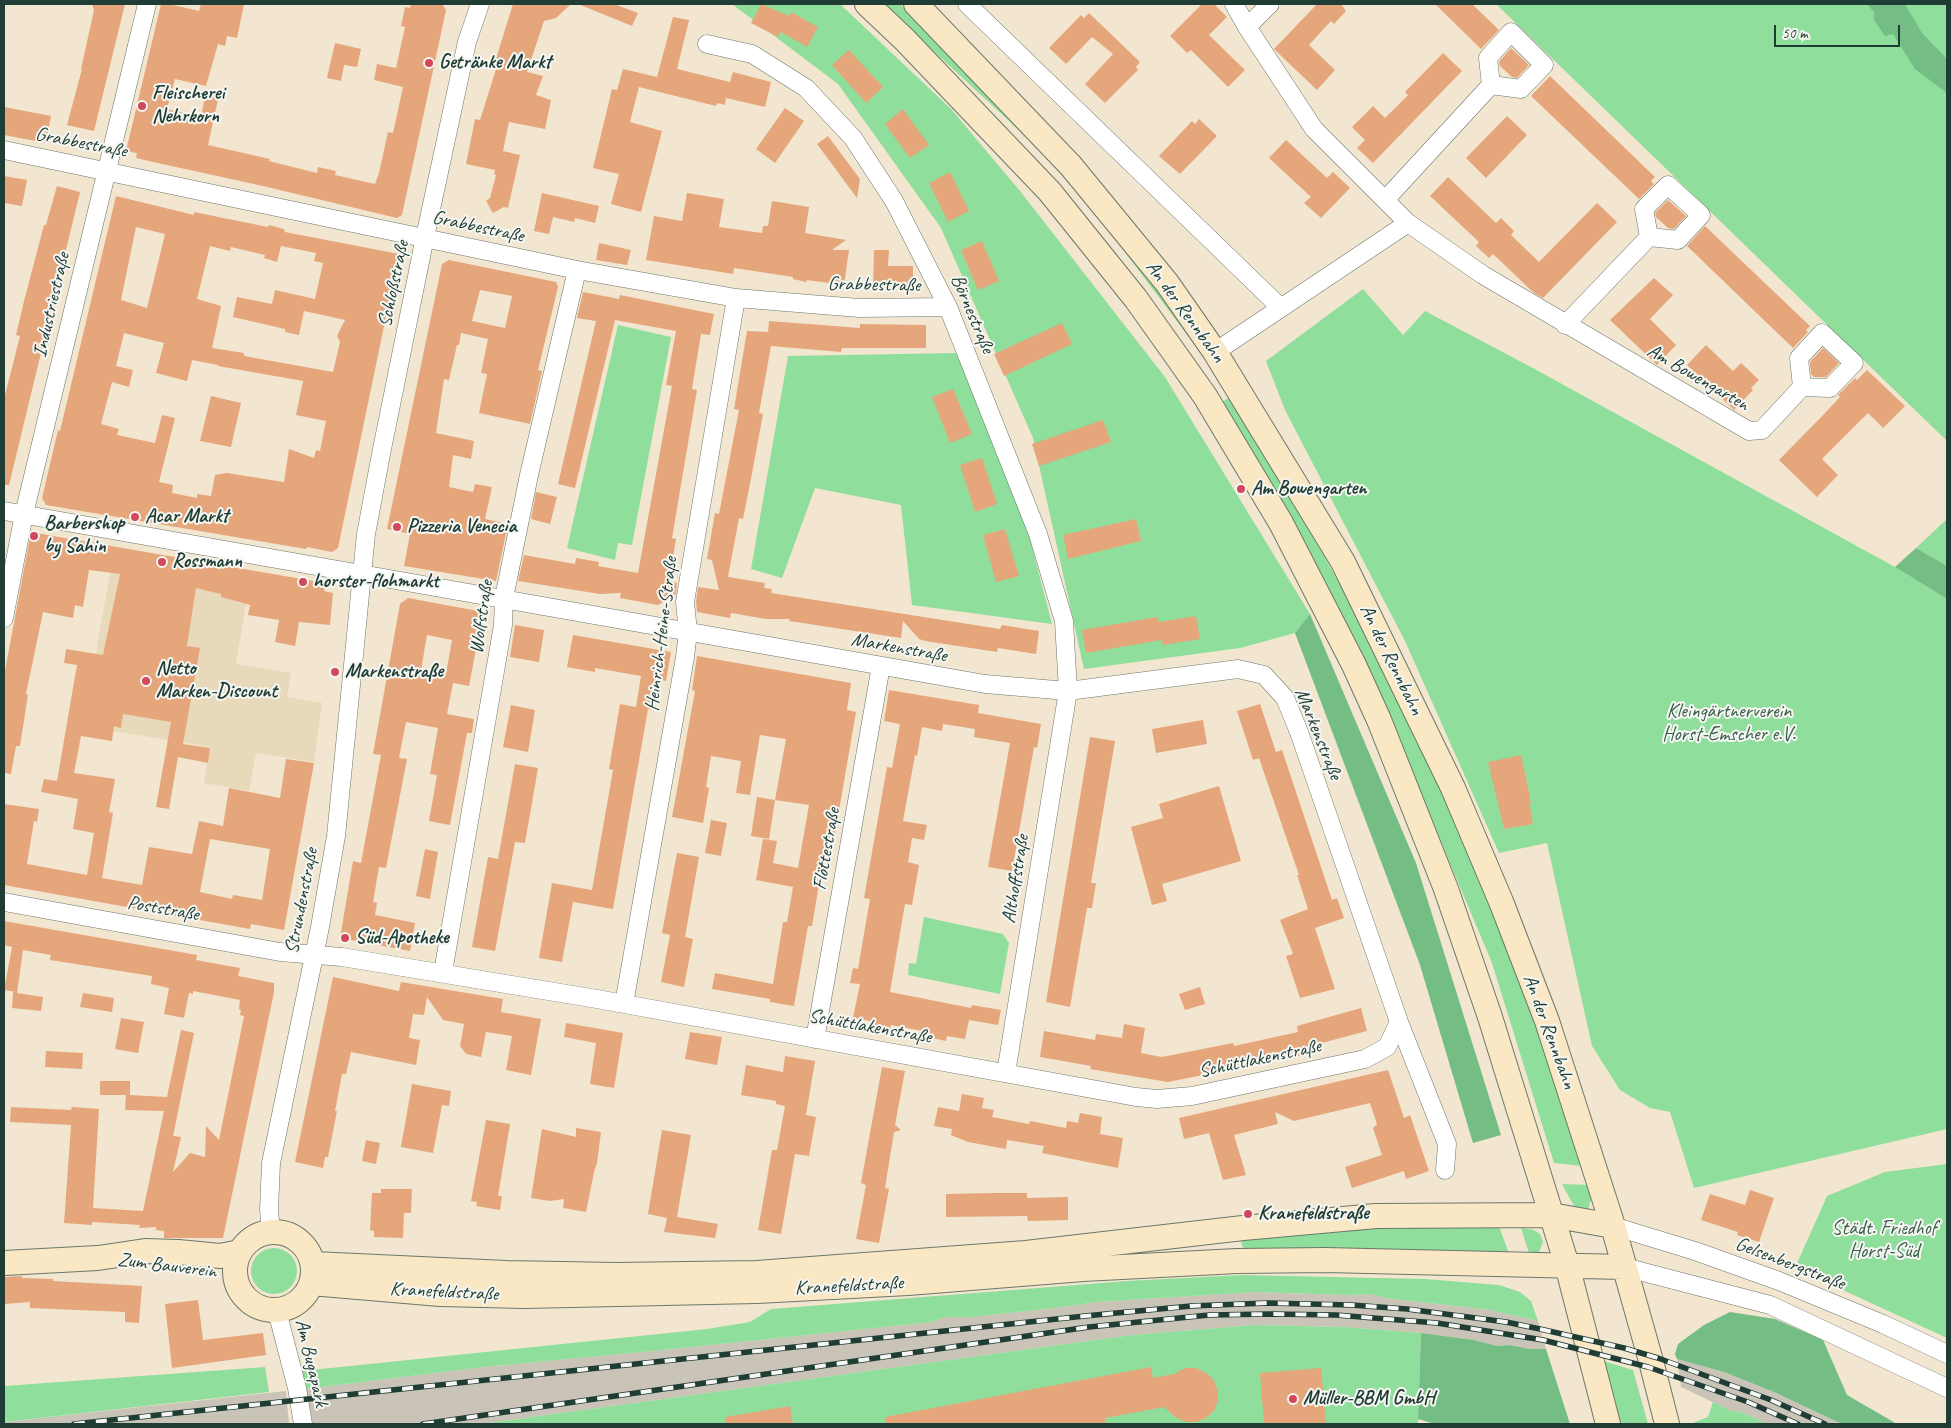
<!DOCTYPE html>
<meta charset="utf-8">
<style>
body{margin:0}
#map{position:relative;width:1951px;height:1428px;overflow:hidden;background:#f2e6d0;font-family:Caveat,sans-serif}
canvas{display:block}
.frame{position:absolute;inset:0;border:5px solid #1f3d34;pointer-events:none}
.scale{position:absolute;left:1774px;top:25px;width:126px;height:22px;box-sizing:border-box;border:2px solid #1f3d34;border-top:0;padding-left:6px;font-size:15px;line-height:18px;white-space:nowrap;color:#1f3d34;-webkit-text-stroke:4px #f6f6f2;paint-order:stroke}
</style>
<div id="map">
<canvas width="1951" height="1428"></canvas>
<div class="frame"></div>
<div class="scale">50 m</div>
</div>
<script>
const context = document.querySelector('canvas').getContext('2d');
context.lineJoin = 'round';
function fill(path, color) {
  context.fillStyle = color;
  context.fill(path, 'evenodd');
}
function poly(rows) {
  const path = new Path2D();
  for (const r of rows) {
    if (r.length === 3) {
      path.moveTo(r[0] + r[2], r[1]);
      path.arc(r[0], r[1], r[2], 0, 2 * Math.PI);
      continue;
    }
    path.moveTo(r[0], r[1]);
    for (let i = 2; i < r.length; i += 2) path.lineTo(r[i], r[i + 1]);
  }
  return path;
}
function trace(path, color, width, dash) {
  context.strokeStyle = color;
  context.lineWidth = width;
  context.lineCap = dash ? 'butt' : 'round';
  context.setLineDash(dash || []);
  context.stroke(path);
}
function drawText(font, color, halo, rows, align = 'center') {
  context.font = font + ' Caveat,sans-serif';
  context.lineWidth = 4;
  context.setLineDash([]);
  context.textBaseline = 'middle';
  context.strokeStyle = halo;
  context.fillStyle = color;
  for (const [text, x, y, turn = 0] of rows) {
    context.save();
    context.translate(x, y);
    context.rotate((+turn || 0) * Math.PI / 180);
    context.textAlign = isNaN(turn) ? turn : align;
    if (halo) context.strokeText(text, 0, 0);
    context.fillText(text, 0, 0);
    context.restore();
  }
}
fill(poly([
 [110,573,221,592,221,597,235,599,234,602,246,604,236,664,291,673,287,697,322,703,314,762,256,753,249,791,204,783,210,747,83,726]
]), '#e8d9ba');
fill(poly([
 [1255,1292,1346,1295,1372,1294,1385,1298,1490,1310,1538,1321,1546,1349,1529,1349,1510,1345,1497,1346,1474,1340,1421,1333,1345,1327,1254,1325,1132,1335,481,1424,308,1424,305,1389,484,1367,663,1350,932,1322,944,1317,971,1317,1064,1307,1096,1302],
 [1677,1359,1724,1372,1774,1392,1842,1424,1768,1424,1741,1412,1731,1411,1681,1387],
 [286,1391,289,1424,4,1424,4,1422]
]), '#c9c3b8');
fill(poly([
 [732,4,840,4,951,109,1020,191,1165,377,1310,614,1295,633,1240,648,1084,669,1033,438,941,228,838,84],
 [883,4,900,4,1018,120,1153,281,1194,341,1191,340,1109,231,1052,163,1008,120],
 [1496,4,1947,4,1947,441],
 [1363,289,1403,335,1425,311,1531,367,1895,567,1947,599,1947,1129,1694,1188,1670,1112,1650,1108,1620,1090,1592,1046,1547,843,1499,853,1405,641,1285,410,1266,361],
 [618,325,671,337,632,545,618,543,615,560,567,548],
 [956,353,993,438,1026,524,1052,624,912,605,901,505,815,488,782,578,751,569,788,356],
 [1232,395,1341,586,1415,730,1480,877,1523,989,1554,1076,1582,1166,1554,1163,1492,963,1389,718,1221,403],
 [1947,519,1947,566,1916,548],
 [924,917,1003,934,1009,943,1000,994,908,975,909,963,916,964],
 [1947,1164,1947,1338,1795,1268,1827,1196,1885,1172],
 [1562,1184,1589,1185,1591,1200,1588,1209,1585,1211,1575,1208],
 [1499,1226,1509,1254,1244,1249,1241,1243,1244,1238,1346,1227],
 [1521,1228,1534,1230,1540,1234,1543,1242,1539,1252,1530,1256],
 [274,1271,23],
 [1242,1275,1425,1279,1499,1285,1520,1292,1531,1301,1538,1321,1490,1310,1385,1298,1372,1294,1346,1295,1255,1292,1096,1302,1064,1307,971,1317,944,1317,932,1322,663,1350,484,1367,305,1389,302,1371,707,1329,750,1322,771,1309,1127,1281],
 [1254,1325,1345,1327,1421,1333,1418,1424,481,1424,1132,1335],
 [1603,1361,1633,1370,1648,1424,1619,1424],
 [265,1367,269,1392,4,1422,4,1386],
 [1713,1402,1731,1411,1741,1412,1768,1424,1690,1424,1708,1417]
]), '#90de9c');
fill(poly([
 [1867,4,1905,4,1922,33,1947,59,1947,93,1915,69,1893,34,1885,36,1874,20,1874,12],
 [1916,548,1947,566,1947,599,1895,567],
 [1310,614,1416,863,1501,1135,1473,1143,1420,965,1295,633],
 [1730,1312,1775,1319,1823,1340,1847,1395,1897,1424,1842,1424,1774,1392,1724,1372,1677,1359,1675,1354,1678,1344,1704,1325],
 [1421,1333,1474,1340,1497,1346,1510,1345,1529,1349,1546,1349,1570,1424,1435,1424,1418,1419]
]), '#74bd84');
fill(poly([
 [92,4,125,4,94,131,67,125,82,69,81,69,94,10],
 [161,4,169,4,199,11,201,4,244,4,237,38,227,36,225,46,218,44,206,86,175,79,167,109,201,117,206,92,219,95,208,145,270,159,269,161,317,173,318,167,336,171,335,175,375,184,379,173,388,132,393,133,403,87,374,80,377,64,396,68,405,27,401,26,405,7,410,8,411,4,442,4,446,10,402,215,397,218,263,186,153,162,136,158,137,153,126,151],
 [513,4,571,4,556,18,544,21,527,72,543,76,536,95,551,100,545,129,509,122,503,151,520,155,508,208,504,207,493,213,486,201,490,198,496,175,494,174,495,170,466,164,475,119,480,120,498,63,495,62],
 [578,4,614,4,638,13,632,26],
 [761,4,789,16,791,12,818,27,807,47,781,32,778,37,751,23],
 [1202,4,1214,4,1227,17,1209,35,1245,70,1228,87,1191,50,1187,53,1170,36],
 [1317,4,1341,4,1346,11,1334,24,1331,21,1309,45,1335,70,1317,90,1274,49],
 [1435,4,1472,4,1499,30,1481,49],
 [1089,13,1140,62,1136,67,1138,70,1105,103,1085,84,1113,54,1092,37,1066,64,1049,48,1081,15,1084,18],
 [673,17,689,20,677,69,730,82,733,72,771,82,765,107,726,98,725,105,717,103,716,106,639,87,630,122,662,131,641,212,611,204,619,174,593,168,612,89,617,90,623,69,657,77],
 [335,43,361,49,357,67,344,65,341,81,327,78],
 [1511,48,1529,65,1517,78,1512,77,1500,66,1499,62],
 [849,50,883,87,866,103,832,65],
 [1443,53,1462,71,1373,163,1357,148,1365,140,1352,127,1373,106,1385,118,1408,95,1405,92],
 [1550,76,1655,177,1651,181,1654,184,1639,199,1531,96],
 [4,107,51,116,46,143,4,135],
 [785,108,804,121,775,163,756,149],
 [903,109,929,145,910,158,885,124],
 [1507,116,1527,135,1486,178,1466,158],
 [1199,119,1217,136,1180,174,1159,156,1192,121,1195,124],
 [828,136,860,179,857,198,817,144],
 [1286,140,1327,178,1333,172,1350,188,1321,218,1304,203,1311,197,1269,158],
 [950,172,969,211,948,222,929,183],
 [4,176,27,180,22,206,4,203],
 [1448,177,1496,223,1501,218,1514,231,1511,235,1539,262,1597,203,1617,222,1543,298,1534,293,1493,254,1489,258,1476,246,1479,242,1430,196],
 [57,186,80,192,9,485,4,485,4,399,20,336,16,335,24,301,44,225,46,225],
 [542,193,599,206,595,223,575,218,574,222,553,217,549,234,534,231],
 [687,193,724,199,719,227,762,233,763,226,768,226,772,201,809,207,805,233,846,240,832,250,849,250,844,285,807,280,806,282,793,279,793,277,734,268,733,274,646,260,654,216,682,221],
 [116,196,194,215,194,212,268,227,269,225,284,229,285,232,399,254,338,548,332,552,307,547,306,549,46,505,42,498,58,430,60,431],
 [136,227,165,234,147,308,121,300],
 [210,246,230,251,231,247,265,255,264,258,277,262,281,246,316,253,314,261,323,263,315,299,275,290,272,304,237,297,233,317,285,329,285,332,299,335,304,311,345,320,337,336,340,342,333,372,244,356,244,353,212,348,221,306,197,299],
 [124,333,164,343,156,373,187,381,192,360,218,365,218,366,303,381,296,415,326,421,320,451,316,450,314,458,289,449,284,482,227,473,215,475,211,496,197,494,197,498,172,493,173,485,159,482,175,418,162,415,155,443,117,435,119,429,101,424,112,382,129,387,133,370,116,366],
 [1668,200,1686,216,1674,229,1668,228,1656,217,1655,213],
 [1705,226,1810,326,1806,330,1808,332,1793,348,1687,246],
 [982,241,999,281,978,290,961,250],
 [599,243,631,250,627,265,596,260],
 [874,250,889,250,888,266,913,266,913,288,873,288],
 [449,260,556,282,558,287,538,370,542,371,530,424,479,413,487,374,481,373,488,339,461,333,459,345,457,345,449,380,444,379,436,433,474,441,471,459,453,455,449,487,473,492,475,484,492,487,485,519,508,524,496,581,404,566,410,534,387,529,442,264],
 [480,290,512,296,505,328,472,321],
 [1654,278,1673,295,1650,319,1676,345,1657,365,1610,320],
 [583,292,619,299,620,295,714,314,710,335,701,334,695,370,692,389,697,390,672,538,676,539,669,581,677,583,676,594,658,605,620,598,621,593,600,594,518,581,524,555,575,564,576,558,599,562,598,566,638,573,672,386,666,385,676,331,615,320,575,488,558,484,596,321,577,318],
 [769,321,860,328,860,324,926,325,926,348,842,348,841,352,771,346,759,413,763,414,750,484,743,519,739,518,728,577,765,583,764,588,772,589,771,593,1000,629,1002,625,1039,631,1036,654,998,648,997,652,925,641,919,639,903,621,901,638,789,621,790,619,766,619,731,613,730,618,697,612,696,602,698,587,719,590,712,560,707,559,715,513,719,514,739,410,734,409,747,331,768,332],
 [1062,323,1072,344,1004,376,994,354],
 [1706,345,1733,371,1741,363,1759,380,1751,388,1753,390,1734,410,1687,365],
 [1823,348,1839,363,1826,377,1814,377,1811,374,1810,362],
 [1867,370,1905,406,1883,428,1868,413,1822,459,1838,475,1817,497,1779,460,1827,411,1840,397,1838,395,1855,378,1857,380],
 [953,389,972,434,950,443,932,397],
 [211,396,241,403,231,447,200,441],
 [1103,420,1111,442,1039,466,1032,444],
 [982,458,997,504,975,512,960,465],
 [536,492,557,497,550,524,531,519],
 [1136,519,1141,541,1068,559,1063,535],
 [1005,529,1019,576,996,582,983,535],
 [36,533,325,583,324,591,333,593,330,625,299,622,295,646,275,642,279,620,248,615,250,605,221,597,221,594,196,588,187,646,200,648,183,744,210,748,208,763,178,757,169,809,156,807,171,722,123,714,121,728,114,726,112,741,81,736,74,773,115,779,109,812,113,813,102,878,142,885,149,847,192,854,199,821,223,826,229,788,280,798,286,759,314,763,284,930,251,924,250,929,4,885,4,804,39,809,37,822,34,821,27,864,87,875,94,833,73,829,78,799,41,792,44,779,57,781,77,665,64,663,66,649,103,655,120,574,89,570,83,607,75,605,73,618,43,612,26,694,28,695,20,746,16,746,11,774,4,773,4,676,30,537],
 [210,839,270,849,262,900,233,895,232,899,200,892],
 [408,598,478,611,482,617,469,686,453,683,447,714,474,719,472,733,467,733,450,825,429,821,437,775,430,774,438,728,406,722,399,758,407,759,386,868,379,867,373,902,377,903,375,915,415,923,410,951,340,938,353,861,361,863,381,755,373,754,400,604],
 [427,635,452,640,446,674,421,670],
 [1196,616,1200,639,1163,645,1161,640,1086,653,1082,630,1157,617,1159,622],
 [515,625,544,630,539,662,510,657],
 [573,635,671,652,666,681,656,679,651,710,648,709,613,909,573,902,562,962,539,958,552,883,592,890,613,770,609,769,620,704,636,707,641,676,595,668,595,672,567,667],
 [697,656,851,683,847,710,856,712,832,851,825,849,812,926,808,926,794,1006,770,1002,770,999,712,989,715,973,773,984,783,922,787,922,793,887,756,880,763,839,777,841,773,863,798,868,809,805,775,800,786,739,760,735,750,795,736,793,741,761,711,756,706,787,709,788,703,823,672,817,695,691,692,690],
 [889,690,979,705,978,713,1041,724,1037,748,1034,747,1012,871,988,867,1010,743,974,737,975,729,943,724,942,731,922,727,917,756,915,755,903,821,927,825,924,840,912,838,908,862,919,865,912,905,905,904,890,992,971,1008,972,1005,1001,1010,998,1025,969,1020,965,1039,947,1036,946,1041,927,1037,928,1032,891,1025,890,1030,870,1026,871,1021,853,1018,860,984,850,983,853,968,858,969,870,899,864,898,887,767,892,768,900,724,884,721],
 [1260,704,1276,752,1282,750,1332,900,1337,898,1344,918,1315,928,1335,989,1300,998,1286,956,1293,954,1280,920,1308,909,1297,875,1299,875,1259,758,1253,760,1237,711],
 [511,705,535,710,528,752,503,747],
 [1203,720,1207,744,1156,753,1152,729],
 [1090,737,1115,741,1091,883,1096,883,1092,908,1087,908,1070,1007,1046,1002],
 [1521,755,1531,803,1529,803,1533,824,1504,829,1488,762],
 [515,764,538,768,525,843,515,842,495,951,472,947,488,857,498,859],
 [1219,786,1241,861,1162,884,1167,901,1152,905,1131,827,1163,818,1159,804],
 [757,797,775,800,769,839,751,836],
 [711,820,727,823,721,856,705,853],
 [425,849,438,852,430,899,416,896],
 [677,853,699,857,685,937,693,939,684,987,661,982,670,935,662,933],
 [4,921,197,955,196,960,240,968,238,976,274,983,274,992,223,1238,164,1238,164,1231,156,1230,156,1227,139,1228,140,1225,92,1222,92,1225,64,1223,71,1125,10,1122,11,1107,71,1110,72,1107,99,1109,93,1208,143,1211,164,1111,125,1110,126,1095,100,1095,100,1081,130,1081,130,1095,167,1097,181,1030,194,1033,173,1136,181,1137,173,1172,190,1153,205,1157,206,1126,219,1140,244,1016,240,1015,241,1010,239,1009,240,1000,193,991,193,994,189,993,184,1018,164,1014,169,988,151,984,152,976,50,960,51,955,23,950,17,993,43,997,41,1011,12,1008,13,992,16,992,4,990,12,947,4,945],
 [333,977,399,991,401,982,503,999,501,1012,541,1019,531,1075,506,1070,512,1036,486,1032,481,1057,466,1054,460,1046,464,1024,443,1020,427,997,424,1015,413,1014,409,1038,420,1040,416,1065,351,1052,346,1074,342,1074,335,1111,337,1111,328,1157,325,1157,323,1168,295,1162],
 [1200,987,1205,1004,1185,1010,1179,994],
 [83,993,114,998,112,1012,80,1007],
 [1361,1008,1367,1031,1303,1048,1304,1055,1168,1082,1090,1069,1091,1066,1040,1057,1044,1031,1095,1040,1096,1034,1122,1038,1124,1024,1145,1028,1141,1053,1162,1057,1233,1043,1234,1046,1298,1032,1297,1026],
 [121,1018,144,1022,138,1053,115,1049],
 [566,1023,623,1033,614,1088,590,1084,596,1043,564,1037],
 [690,1032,722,1037,717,1065,685,1059],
 [46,1051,83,1053,82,1069,45,1067],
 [785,1056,815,1061,806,1115,816,1117,809,1156,795,1154,781,1234,758,1230,772,1150,777,1150,785,1106,776,1104,776,1101,741,1095,746,1065,783,1072],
 [882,1067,905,1071,895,1125,901,1130,894,1132,885,1188,889,1189,879,1243,856,1239,866,1185,861,1183],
 [1388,1070,1404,1118,1410,1115,1429,1171,1406,1179,1404,1171,1352,1188,1345,1167,1382,1155,1373,1128,1377,1124,1370,1103,1294,1121,1275,1112,1278,1124,1234,1135,1246,1175,1223,1180,1209,1133,1184,1139,1179,1118],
 [412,1084,451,1091,449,1106,442,1105,433,1153,401,1147],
 [962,1094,984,1098,982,1108,994,1110,992,1117,1029,1124,1030,1121,1066,1128,1067,1121,1078,1123,1080,1113,1102,1117,1100,1134,1123,1138,1118,1168,1042,1153,1044,1146,1007,1140,1006,1149,968,1142,951,1135,952,1129,934,1126,938,1107,959,1111],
 [486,1120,510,1124,498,1196,502,1196,500,1210,476,1206,477,1202,471,1201],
 [576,1128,601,1132,597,1163,594,1172,586,1212,563,1208,564,1199,550,1201,531,1198,542,1129,576,1137],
 [662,1130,691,1135,677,1217,718,1224,715,1238,664,1232,667,1218,648,1214],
 [366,1140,380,1143,376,1164,362,1161],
 [381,1189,412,1189,411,1213,404,1213,403,1238,374,1237,374,1231,370,1230,372,1193,381,1193],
 [1750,1190,1774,1198,1759,1242,1737,1235,1738,1232,1701,1220,1710,1194,1745,1205],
 [992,1193,1027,1193,1027,1198,1068,1197,1068,1220,1028,1221,1027,1216,946,1217,946,1194],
 [22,1276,22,1278,53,1279,53,1281,142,1286,139,1323,125,1322,125,1312,30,1308,30,1302,4,1304,4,1277],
 [198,1300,203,1340,263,1333,266,1355,172,1368,165,1304],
 [1151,1367,1153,1378,1174,1374,1185,1368,1196,1368,1206,1373,1213,1379,1218,1390,1218,1400,1214,1411,1206,1418,1196,1422,1186,1422,1175,1417,1164,1407,1105,1418,1106,1424,885,1424,885,1417],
 [1321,1368,1326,1424,1264,1424,1260,1373],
 [790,1406,793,1424,725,1424,725,1417]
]), '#e6a67b');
const street = poly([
 [967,4,1281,308],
 [1234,4,1247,27,1314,129,1408,223,1483,275,1749,431,1762,430,1802,387,1830,388,1854,363,1822,333,1799,358,1802,387],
 [1247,27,1270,4],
 [707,44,752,54,806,88,853,138,894,201,948,307,1038,534,1064,621,1068,691,1006,1073],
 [4,150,577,270,736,298,859,308,948,307],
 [1386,199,1491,85,1521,89,1544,65,1511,32,1488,58,1491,85],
 [1565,325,1649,237,1678,240,1701,215,1668,185,1644,209,1649,237],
 [1215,352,1408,223],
 [4,511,985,684,1068,691,1238,669,1264,675,1285,698,1299,732,1399,1022,1447,1144,1445,1170],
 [4,618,24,514,147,4],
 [4,902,280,952,342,957,597,999,1136,1097,1157,1099,1192,1096,1365,1059,1387,1047,1399,1022],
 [443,972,503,625,504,598,529,475,577,270],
 [624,1004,685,657,688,632,685,602,736,298],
 [815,1039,881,666],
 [1613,1226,1695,1251,1779,1281,1883,1324,1947,1354],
 [271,1232,269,1210,271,1163,320,927,336,836,366,534,381,454,425,237,467,42,480,4],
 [1624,1267,1770,1305,1947,1388],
 [277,1311,297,1388,303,1424]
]);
const secondary = poly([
 [867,4,905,40,1050,192,1136,299,1205,396,1281,523,1354,665,1379,720,1446,889,1490,1017,1567,1265,1608,1424],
 [916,4,1071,166,1167,283,1215,352,1343,562,1453,788,1502,904,1547,1021,1613,1226,1651,1361,1667,1424],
 [274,1271,39],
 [4,1263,98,1258,145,1251,178,1252,220,1256,240,1252],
 [313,1264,506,1273,616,1275,757,1273,1026,1253,1243,1228,1376,1216,1551,1215,1613,1226],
 [311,1283,440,1294,524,1296,757,1291,908,1283,1083,1269,1237,1261,1325,1260,1624,1267]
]);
trace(street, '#69786b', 19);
trace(secondary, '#69786b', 26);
trace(street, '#fff', 18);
trace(secondary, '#fae7c3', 24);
const rail = poly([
 [74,1424,1085,1316,1191,1306,1268,1303,1351,1305,1407,1309,1506,1322,1540,1329,1624,1348,1658,1358,1771,1400,1825,1424],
 [423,1424,1089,1327,1209,1315,1271,1314,1336,1315,1437,1323,1543,1340,1648,1367,1748,1402,1798,1424]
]);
trace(rail, '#1f3d34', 5.5);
trace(rail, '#f6f6f2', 4, [11]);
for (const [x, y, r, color] of [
 [429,63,5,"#d1495b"],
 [142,106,5,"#d1495b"],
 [1241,489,5,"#d1495b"],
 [135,517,5,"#d1495b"],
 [397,527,5,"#d1495b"],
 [34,536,5,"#d1495b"],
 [162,562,5,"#d1495b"],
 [303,582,5,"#d1495b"],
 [335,672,5,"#d1495b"],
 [146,681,5,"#d1495b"],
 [345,938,5,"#d1495b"],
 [1248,1214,5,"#d1495b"],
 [1293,1399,5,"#d1495b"]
]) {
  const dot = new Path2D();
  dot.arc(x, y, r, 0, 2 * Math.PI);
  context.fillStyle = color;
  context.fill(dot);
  trace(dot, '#f6f6f2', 2);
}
drawText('bold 20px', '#1f3d34', '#f6f6f2', [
 ["Getränke Markt",439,63],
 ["Fleischerei",152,94],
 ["Nehrkorn",152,117],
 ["Am Bowengarten",1251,489],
 ["Acar Markt",145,517],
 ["Barbershop",44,524],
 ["by Sahin",44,547],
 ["Pizzeria Venecia",407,527],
 ["Rossmann",172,562],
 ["horster-flohmarkt",313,582],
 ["Netto",156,669],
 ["Marken-Discount",156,692],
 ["Markenstraße",345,672],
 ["Süd-Apotheke",355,938],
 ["Kranefeldstraße",1258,1214],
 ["Müller-BBM GmbH",1303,1399]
], 'left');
drawText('20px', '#1f3d34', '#f6f6f2', [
 ["Grabbestraße",81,143,11],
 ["Grabbestraße",478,227,12],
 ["Schloßstraße",394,284,-78],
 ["Grabbestraße",874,285,1],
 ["Industriestraße",52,305,-77],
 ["An der Rennbahn",1185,312,54],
 ["Börnestraße",972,314,67],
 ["Am Bowengarten",1698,378,30],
 ["Wolfstraße",482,617,-82],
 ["Heinrich-Heine-Straße",662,634,-83],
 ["Markenstraße",899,648,10],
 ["An der Rennbahn",1391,660,64],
 ["Markenstraße",1318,734,68],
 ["Flöttestraße",827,849,-80],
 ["Althoffstraße",1016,879,-81],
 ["Strundenstraße",302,901,-79],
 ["Poststraße",163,909,10],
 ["Schüttlakenstraße",870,1027,10],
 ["An der Rennbahn",1549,1032,70],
 ["Schüttlakenstraße",1260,1059,-12],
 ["Gelsenbergstraße",1790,1264,21],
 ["Zum Bauverein",167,1266,7],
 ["Kranefeldstraße",849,1286,-3],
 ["Kranefeldstraße",444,1292,3],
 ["Am Bugapark",311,1363,77]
]);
drawText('20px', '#365d49', '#f6f6f2', [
 ["Kleingärtnerverein",1729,712],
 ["Horst-Emscher e.V.",1729,735],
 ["Städt. Friedhof",1884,1229],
 ["Horst-Süd",1884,1252]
]);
</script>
